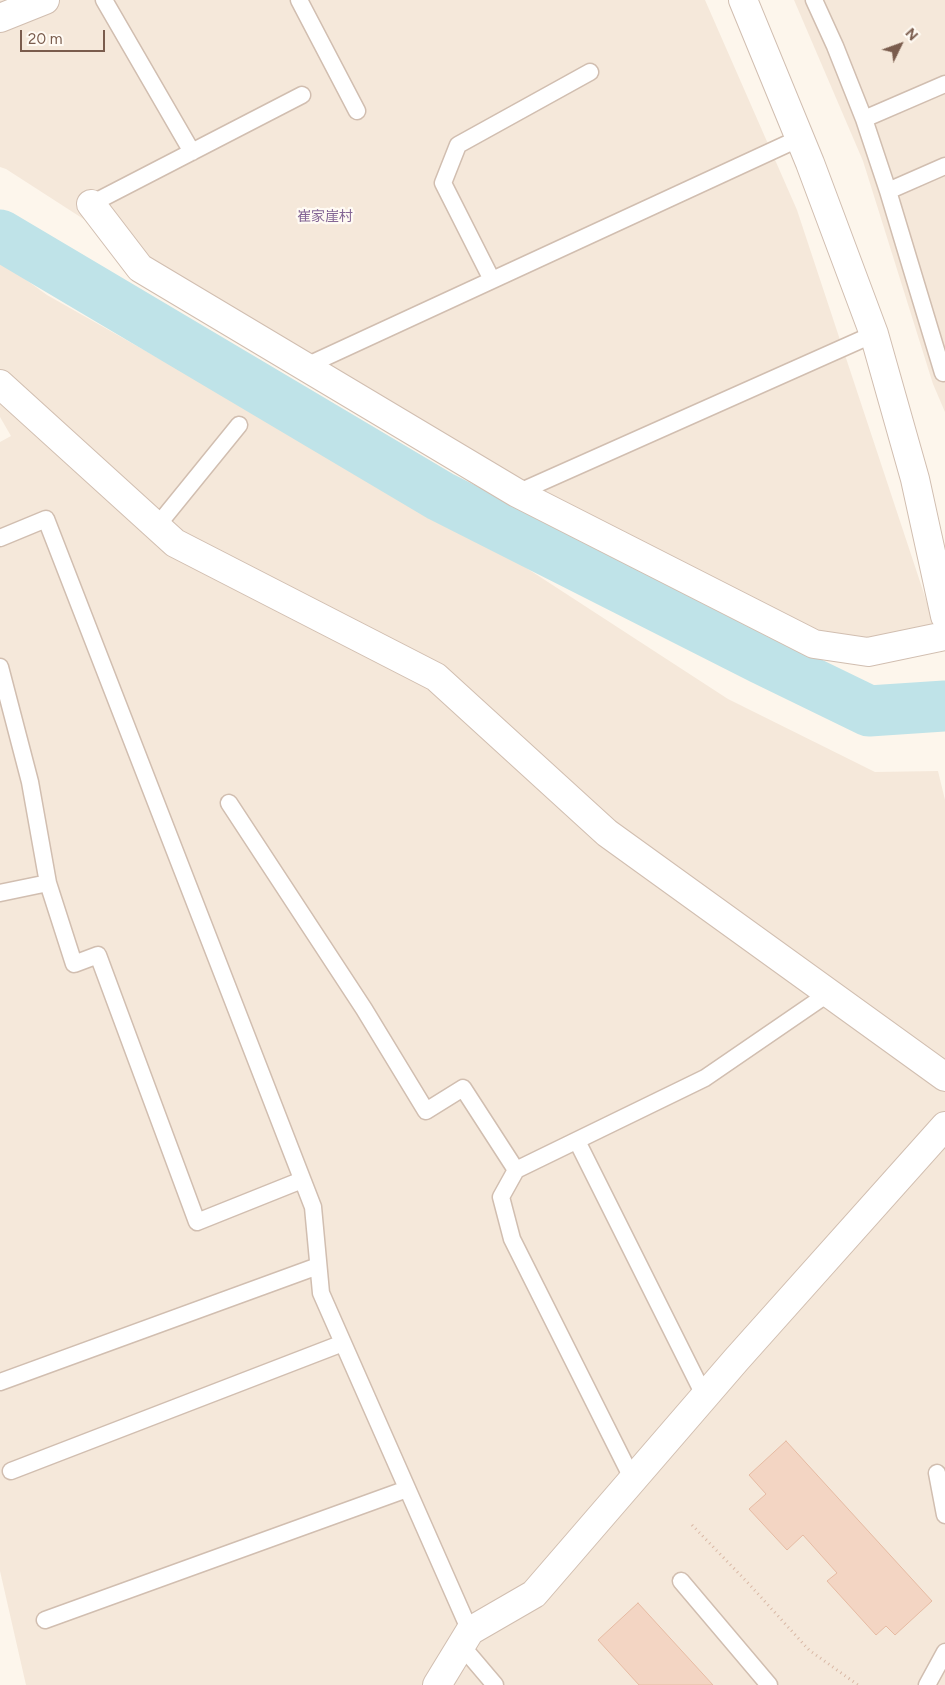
<!DOCTYPE html>
<meta charset="utf-8">
<style>
body{margin:0}
#map{position:relative;width:945px;height:1685px;overflow:hidden;background:#fdf6ec;font-family:Figtree,sans-serif}
canvas{display:block}
.north{position:absolute;left:875px;top:20px;width:50px;height:50px;-webkit-text-stroke:4px #fffaf3;paint-order:stroke;rotate:48deg;font-size:14px;font-weight:700;line-height:20px;text-align:center;color:#7a5c4d}
.north::after{content:'';display:block;margin:auto;width:18px;height:22px;background:#7a5c4d;clip-path:polygon(50% 0,100% 100%,50% 72%,0 100%)}
.scale{position:absolute;left:20px;top:30px;width:85px;height:22px;box-sizing:border-box;border:2px solid #7a5c4d;border-top:0;padding-left:6px;font-size:15px;line-height:18px;white-space:nowrap;color:#7a5c4d;-webkit-text-stroke:4px #fffaf3;paint-order:stroke}
</style>
<div id="map">
<canvas width="945" height="1685"></canvas>
<div class="north">N</div>
<div class="scale">20 m</div>
</div>
<script>
const context = document.querySelector('canvas').getContext('2d');
context.lineJoin = 'round';
function fill(path, color) {
  context.fillStyle = color;
  context.fill(path, 'evenodd');
}
function poly(rows) {
  const path = new Path2D();
  for (const r of rows) {
    path.moveTo(r[0], r[1]);
    for (let i = 2; i < r.length; i += 2) path.lineTo(r[i], r[i + 1]);
  }
  return path;
}
function trace(path, color, width, dash) {
  context.strokeStyle = color;
  context.lineWidth = width;
  context.lineCap = dash ? 'butt' : 'round';
  context.setLineDash(dash || []);
  context.stroke(path);
}
function drawText(font, color, halo, rows, align = 'center') {
  context.font = font + ' Figtree,"Noto Sans SC",sans-serif';
  context.lineWidth = 4.5;
  context.setLineDash([]);
  context.textBaseline = 'middle';
  context.strokeStyle = halo;
  context.fillStyle = color;
  for (const [text, x, y, turn = 0] of rows) {
    context.save();
    context.translate(x, y);
    context.rotate((+turn || 0) * Math.PI / 180);
    context.textAlign = isNaN(turn) ? turn : align;
    if (halo) context.strokeText(text, 0, 0);
    context.fillText(text, 0, 0);
    context.restore();
  }
}
fill(poly([
 [0,0,705,0,797,210,940,642,812,639,559,510,209,300,6,169,0,167],
 [794,0,945,0,945,412,933,384,863,161],
 [0,261,47,295,511,558,728,699,875,772,938,771,945,800,945,1685,26,1685,0,1571,0,442,11,436,0,417]
]), '#f5e8da');
trace(poly([
 [0,235,440,496,762,659,869,711,945,706]
]), '#bfe3e8', 51);
const building = poly([
 [786,1441,932,1601,895,1635,886,1626,876,1635,827,1581,837,1573,803,1535,787,1550,749,1509,766,1494,749,1475,786,1441],
 [638,1603,713,1685,639,1685,598,1640,638,1603]
]);
fill(building, '#f3d5c3');
trace(building, '#e6bba3', 1);
const service = poly([
 [104,0,192,152],
 [299,0,357,111],
 [814,0,835,46,864,119,888,191,943,373],
 [864,119,945,84],
 [888,191,945,166],
 [91,204,302,95],
 [492,280,443,183,458,145,590,72],
 [304,367,800,138],
 [517,493,874,334],
 [157,526,239,425],
 [0,538,46,519,313,1207,321,1293,470,1631],
 [0,667,30,782,48,883,74,964,98,955,197,1222,302,1180],
 [229,803,364,1009,426,1111,463,1088,516,1170],
 [0,893,48,883],
 [577,1141,705,1397],
 [0,1382,318,1266],
 [11,1471,343,1343],
 [937,1473,945,1515],
 [633,1480,512,1239,501,1197,516,1170,705,1078,829,993],
 [681,1581,769,1685],
 [45,1620,407,1489],
 [461,1645,495,1685],
 [927,1685,945,1652]
]);
const minor = poly([
 [743,0,810,163,874,334,915,479,945,616],
 [0,18,45,0],
 [91,204,140,268,517,493,814,644,868,652,945,636],
 [0,384,175,543,436,677,607,833,945,1077],
 [437,1685,470,1631,534,1594,736,1360,945,1126]
]);
trace(service, '#d1beb0', 19);
trace(minor, '#d1beb0', 30);
trace(poly([
 [692,1525,749,1584,809,1650,858,1685]
]), '#d9b8a5', 3, [1, 4]);
trace(service, '#fff', 16);
trace(minor, '#fff', 28);
drawText('14px', '#846695', '#fffaf3', [
 ["崔家崖村",325,217]
]);
</script>
